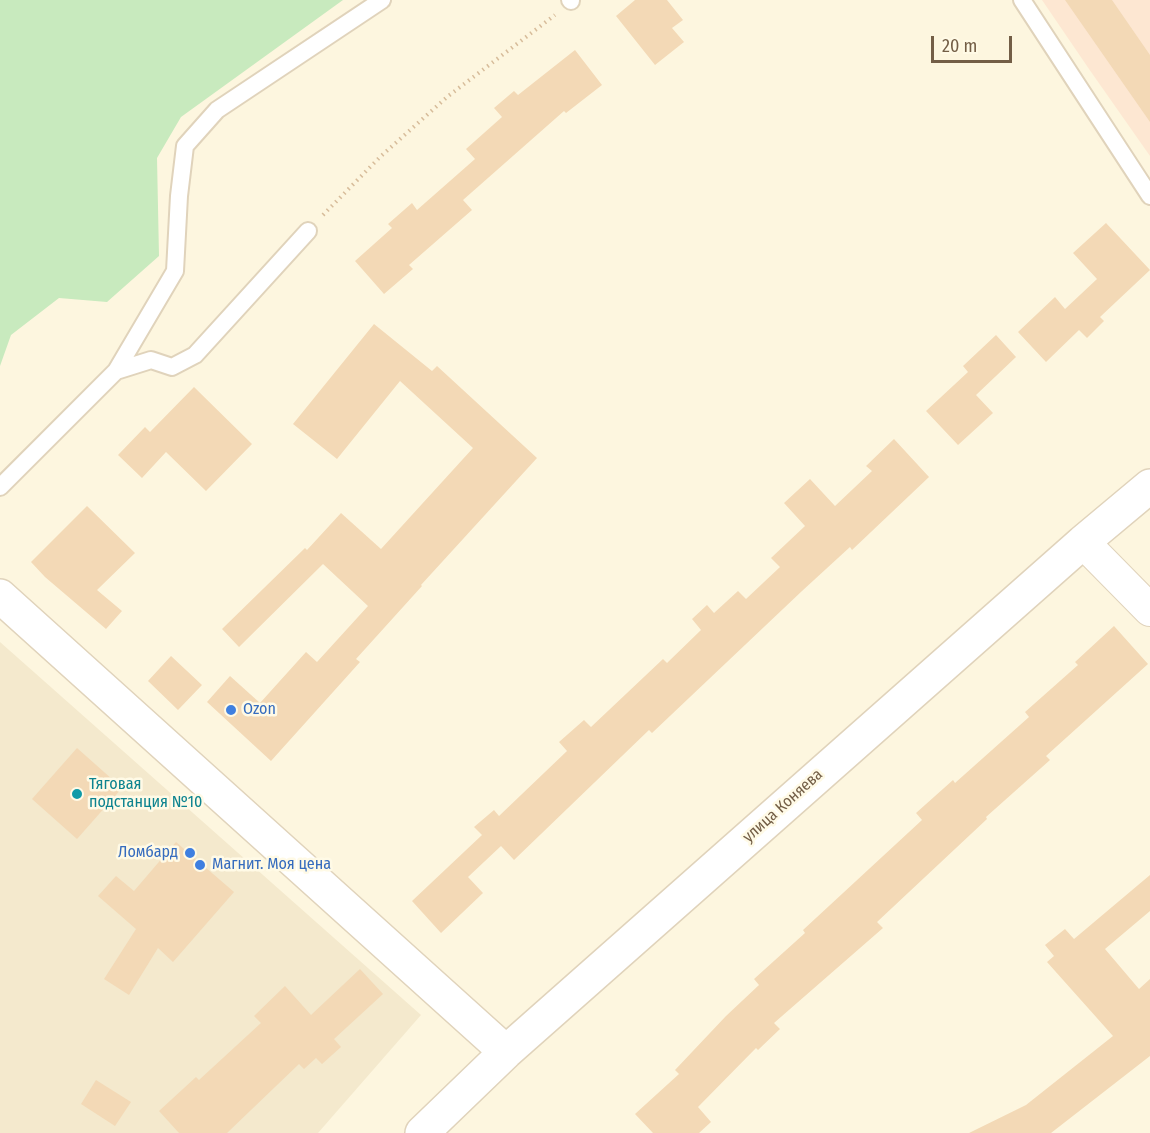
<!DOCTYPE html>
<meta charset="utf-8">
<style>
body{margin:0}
#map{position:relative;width:1150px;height:1133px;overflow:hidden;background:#fdf6df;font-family:"Fira Sans Condensed",sans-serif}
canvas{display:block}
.scale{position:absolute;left:931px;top:36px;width:81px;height:27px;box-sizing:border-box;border:3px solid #735e46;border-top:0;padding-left:8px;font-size:18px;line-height:21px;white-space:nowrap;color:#735e46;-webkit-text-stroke:4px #fffae6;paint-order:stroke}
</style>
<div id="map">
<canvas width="1150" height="1133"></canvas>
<div class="scale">20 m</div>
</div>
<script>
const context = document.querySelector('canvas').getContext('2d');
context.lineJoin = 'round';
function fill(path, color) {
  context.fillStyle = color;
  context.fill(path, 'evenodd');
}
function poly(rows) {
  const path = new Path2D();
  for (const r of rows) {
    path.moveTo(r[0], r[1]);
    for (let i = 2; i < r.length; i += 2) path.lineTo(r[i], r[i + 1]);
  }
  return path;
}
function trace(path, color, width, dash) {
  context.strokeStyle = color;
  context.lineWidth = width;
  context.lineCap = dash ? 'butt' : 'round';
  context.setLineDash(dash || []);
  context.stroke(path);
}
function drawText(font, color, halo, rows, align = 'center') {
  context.font = font + ' "Fira Sans Condensed",sans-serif';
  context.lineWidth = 5;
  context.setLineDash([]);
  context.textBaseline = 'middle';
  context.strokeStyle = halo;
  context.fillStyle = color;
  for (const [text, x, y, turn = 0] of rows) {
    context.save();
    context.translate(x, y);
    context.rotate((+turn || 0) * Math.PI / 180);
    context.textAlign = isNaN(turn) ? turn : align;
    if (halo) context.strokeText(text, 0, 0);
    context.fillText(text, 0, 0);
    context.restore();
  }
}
fill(poly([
 [0,642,421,1015,318,1133,0,1133]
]), '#f4e9cd');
fill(poly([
 [1042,0,1150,0,1150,156,1089,69]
]), '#fde7d2');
fill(poly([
 [0,0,343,0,181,117,157,158,159,256,107,302,59,298,11,335,0,366]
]), '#c8eabe');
fill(poly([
 [635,0,667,0,683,20,672,28,684,42,655,65,616,16],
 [1065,0,1112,0,1150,55,1150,122],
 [575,50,602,85,566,113,564,111,463,200,472,210,409,265,413,269,384,294,355,261,392,228,388,224,412,203,417,210,475,159,466,149,502,117,494,108,514,91,518,95],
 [1106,223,1150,270,1100,317,1104,321,1087,338,1079,330,1046,362,1018,332,1055,297,1065,309,1097,279,1073,253],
 [374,324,432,371,437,366,537,458,421,585,422,586,356,659,360,662,271,761,207,702,230,676,260,703,306,652,317,662,368,606,323,564,239,647,222,629,305,548,307,550,341,513,381,549,473,448,400,381,337,459,293,424],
 [996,335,1016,357,976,395,993,413,958,445,926,411,968,372,963,366],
 [194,387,252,444,206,491,166,452,142,478,118,455,145,427,150,432],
 [894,439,929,477,852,550,850,547,802,591,652,733,649,730,514,860,501,846,468,877,483,893,441,933,412,901,482,835,474,827,494,810,499,816,567,751,559,742,584,720,591,727,663,659,667,663,701,630,692,619,707,605,714,613,738,591,746,599,780,567,771,558,805,526,784,503,810,479,835,506,872,471,866,466],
 [87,506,135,553,97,590,122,611,106,629,45,577,31,562],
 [1114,626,1148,664,1046,756,1050,760,986,817,987,819,877,922,883,928,774,1023,780,1029,758,1050,756,1048,698,1107,711,1122,699,1133,653,1133,635,1114,679,1074,675,1070,726,1016,759,985,754,979,805,933,803,930,922,820,916,813,953,780,955,783,1029,717,1025,712,1078,665,1075,662],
 [171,656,202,685,178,710,148,681],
 [77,748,122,788,77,839,32,799],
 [176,842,234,892,173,962,158,948,129,995,104,979,136,929,98,896,116,876,134,891],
 [1150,875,1150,911,1105,949,1139,989,1150,979,1150,1056,1051,1133,969,1133,1026,1105,1113,1036,1047,962,1054,956,1045,945,1065,929,1074,939],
 [360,969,383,994,334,1039,341,1047,322,1064,316,1058,304,1069,299,1064,227,1133,179,1133,159,1111,196,1077,199,1080,261,1023,254,1016,285,986,311,1015],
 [96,1080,131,1102,115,1126,81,1104]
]), '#f3d9b6');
const service = poly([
 [570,0,571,1],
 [1022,0,1150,196],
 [116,371,151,360,172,367,195,355,308,231],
 [0,487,116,371,175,271,179,196,185,146,217,110,382,0]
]);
const minor = poly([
 [1083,542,1150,610]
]);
const tertiary = poly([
 [0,596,506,1052],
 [422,1133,506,1052,1083,542,1150,486]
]);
trace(service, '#e0d3bb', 20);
trace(minor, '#e0d3bb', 34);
trace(tertiary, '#e0d3bb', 36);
trace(poly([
 [323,215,381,156,447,97,555,15]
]), '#d7bc9a', 4, [1.5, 4.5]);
trace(service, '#fff', 16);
trace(minor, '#fff', 32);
trace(tertiary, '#fff', 33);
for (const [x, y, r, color] of [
 [231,710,6,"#3f7fe0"],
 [77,794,6,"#0f9aa8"],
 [190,853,6,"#3f7fe0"],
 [200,865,6,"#3f7fe0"]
]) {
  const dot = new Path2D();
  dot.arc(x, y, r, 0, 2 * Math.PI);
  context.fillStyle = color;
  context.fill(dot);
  trace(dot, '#fffae6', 2);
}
drawText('16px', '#366cbe', '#fffae6', [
 ["Ozon",243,710],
 ["Ломбард",178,853,"right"],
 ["Магнит. Моя цена",212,865]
], 'left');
drawText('16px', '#0d838f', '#fffae6', [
 ["Тяговая",89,785],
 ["подстанция №10",89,803]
], 'left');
drawText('16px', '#735e46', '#fffae6', [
 ["улица Коняева",783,806,-42]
]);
</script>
